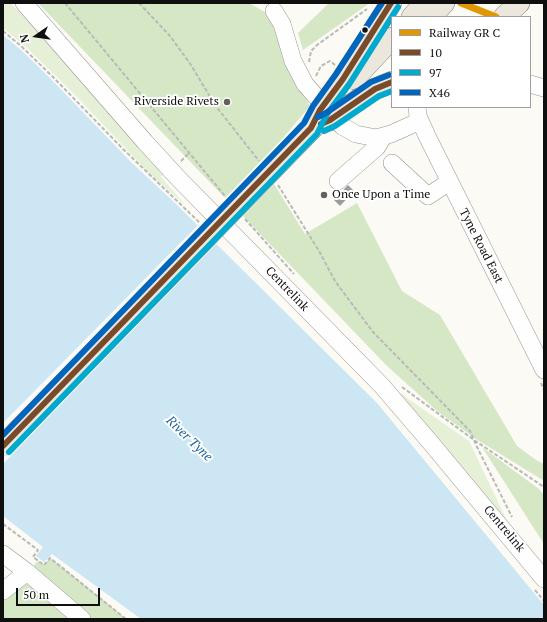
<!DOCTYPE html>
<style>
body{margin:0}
#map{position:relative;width:547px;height:622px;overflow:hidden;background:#fbfaf5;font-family:"PT Serif",serif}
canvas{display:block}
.frame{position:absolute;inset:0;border:4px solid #0f0f0f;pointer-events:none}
.legend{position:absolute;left:391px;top:16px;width:140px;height:92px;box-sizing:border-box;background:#fff;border:1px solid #9f9f9f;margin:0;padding:5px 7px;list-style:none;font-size:12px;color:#0f0f0f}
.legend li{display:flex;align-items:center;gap:8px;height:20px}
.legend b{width:20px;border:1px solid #9f9f9f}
.north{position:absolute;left:16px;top:16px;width:40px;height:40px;-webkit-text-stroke:3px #fff;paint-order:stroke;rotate:257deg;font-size:11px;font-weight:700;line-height:16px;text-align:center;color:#0f0f0f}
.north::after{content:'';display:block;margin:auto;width:14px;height:18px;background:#0f0f0f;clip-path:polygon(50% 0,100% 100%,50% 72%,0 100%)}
.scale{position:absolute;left:16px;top:588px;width:84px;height:18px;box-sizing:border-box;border:2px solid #0f0f0f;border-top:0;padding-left:5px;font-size:12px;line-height:14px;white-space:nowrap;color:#0f0f0f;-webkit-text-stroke:3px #fff;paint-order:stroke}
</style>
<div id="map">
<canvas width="547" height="622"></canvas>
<div class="frame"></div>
<ul class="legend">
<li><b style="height:5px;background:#e09702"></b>Railway GR C</li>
<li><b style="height:5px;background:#7a4b2a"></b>10</li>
<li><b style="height:5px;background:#00a9ce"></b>97</li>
<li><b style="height:5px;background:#0065bd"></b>X46</li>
</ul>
<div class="north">N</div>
<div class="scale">50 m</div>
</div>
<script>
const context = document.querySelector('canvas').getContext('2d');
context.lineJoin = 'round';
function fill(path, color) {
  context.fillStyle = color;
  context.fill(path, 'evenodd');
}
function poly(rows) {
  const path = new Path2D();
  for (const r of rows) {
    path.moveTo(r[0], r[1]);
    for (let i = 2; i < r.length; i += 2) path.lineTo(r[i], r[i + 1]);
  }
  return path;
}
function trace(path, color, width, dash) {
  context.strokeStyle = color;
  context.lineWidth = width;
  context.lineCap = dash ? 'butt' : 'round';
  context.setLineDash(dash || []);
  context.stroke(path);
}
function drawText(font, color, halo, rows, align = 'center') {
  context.font = font + ' "PT Serif",serif';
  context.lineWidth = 4;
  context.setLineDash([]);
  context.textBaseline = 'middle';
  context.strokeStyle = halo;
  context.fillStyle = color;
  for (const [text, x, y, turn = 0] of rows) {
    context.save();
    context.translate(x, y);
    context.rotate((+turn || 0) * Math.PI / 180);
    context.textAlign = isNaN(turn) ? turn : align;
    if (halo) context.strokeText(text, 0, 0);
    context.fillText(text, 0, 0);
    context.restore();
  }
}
fill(poly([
 [3,3,10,3,29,22,135,139,163,175,161,177,186,206,149,173,76,96,24,45,3,28],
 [388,385,469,441,509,525]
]), '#e5f0d6');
fill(poly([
 [38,3,249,3,270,15,288,70,310,106,283,138,225,198],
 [329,3,370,3,303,50,298,33],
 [274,184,305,234,357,203,402,291,440,315,517,446,536,460,544,464,544,481,476,439,437,411,387,366,243,216],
 [482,447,539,489,544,495,544,544],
 [50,558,102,599,126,619,82,619,27,572,38,561,44,565],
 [25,581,68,619,3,619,3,595]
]), '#d6e7c5');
fill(poly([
 [3,35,21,50,51,79,132,163,174,202,377,403,544,605,544,619,141,619,52,554,44,562,36,556,43,547,3,516]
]), '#cde6f4');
fill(poly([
 [199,224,218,242,3,464,3,423]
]), '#fbfaf5');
fill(poly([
 [348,185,354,191,340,206,334,200]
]), '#9f9d9a');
const minor = poly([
 [24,3,145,142,178,178,382,386,430,442,544,579],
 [274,11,282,24,293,61,305,84,342,126,356,134,376,138,391,134,420,121],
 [530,84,544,88],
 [417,107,418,116,427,136,544,370],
 [392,163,428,196,449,182],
 [338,181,377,147,383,137],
 [3,554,27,572,82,619],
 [3,591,27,572]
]);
const major = poly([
 [412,17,425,3],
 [430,17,444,3],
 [504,17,519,3],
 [343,79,391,3],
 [354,79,392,38],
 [362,97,375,89,392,82]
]);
trace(minor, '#959593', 18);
trace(major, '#838280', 22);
trace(poly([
 [65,3,225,196],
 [139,3,170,36,191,65,215,105,259,161],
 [3,31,21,46,53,77,123,149,200,223],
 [309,62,311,51,317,45,367,9],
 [316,76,321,66,330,61,335,65],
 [181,161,189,153],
 [278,185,319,251,335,281,373,332,470,431,477,447,512,517],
 [245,219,294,274],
 [541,383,544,390],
 [402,387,474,440,544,487],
 [3,524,38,550,33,557,44,565,50,558,126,619],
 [535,590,544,601]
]), '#b9b9b8', 2, [4, 2]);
trace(minor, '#fefefe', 17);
trace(major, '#ebe7dc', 21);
const majorBridge = poly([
 [319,113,343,79],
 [326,122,362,97],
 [3,446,335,105]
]);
trace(majorBridge, '#838280', 22, []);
trace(majorBridge, '#ebe7dc', 21);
trace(poly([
 [321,124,330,120,375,89,392,82],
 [3,446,311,128,320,110,343,79,391,3]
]), '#7a4b2a', 6);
trace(poly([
 [324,131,335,126,379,96,392,91],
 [9,452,317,134,327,114,350,83,398,7]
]), '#00a9ce', 6);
trace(poly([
 [318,117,326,113,371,82,389,75],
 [3,435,304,123,313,106,336,74,382,3]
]), '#0065bd', 6);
trace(poly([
 [461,3,496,17]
]), '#e09702', 7);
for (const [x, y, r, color] of [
 [365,30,3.5,"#0f0f0f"],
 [227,102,4,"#626160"],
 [324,195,4,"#626160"]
]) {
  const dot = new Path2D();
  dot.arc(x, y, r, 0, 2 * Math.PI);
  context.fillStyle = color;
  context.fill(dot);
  trace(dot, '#fff', 1.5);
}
drawText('12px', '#0f0f0f', '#fff', [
 ["Riverside Rivets",219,102],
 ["Once Upon a Time",332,195,"left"]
], 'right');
drawText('12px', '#0f0f0f', '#fff', [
 ["Tyne Road East",481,246,63],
 ["Centrelink",287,289,46],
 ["Centrelink",504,529,50]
]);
drawText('italic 13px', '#1e669b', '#fff', [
 ["River Tyne",189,439,44]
]);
</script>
